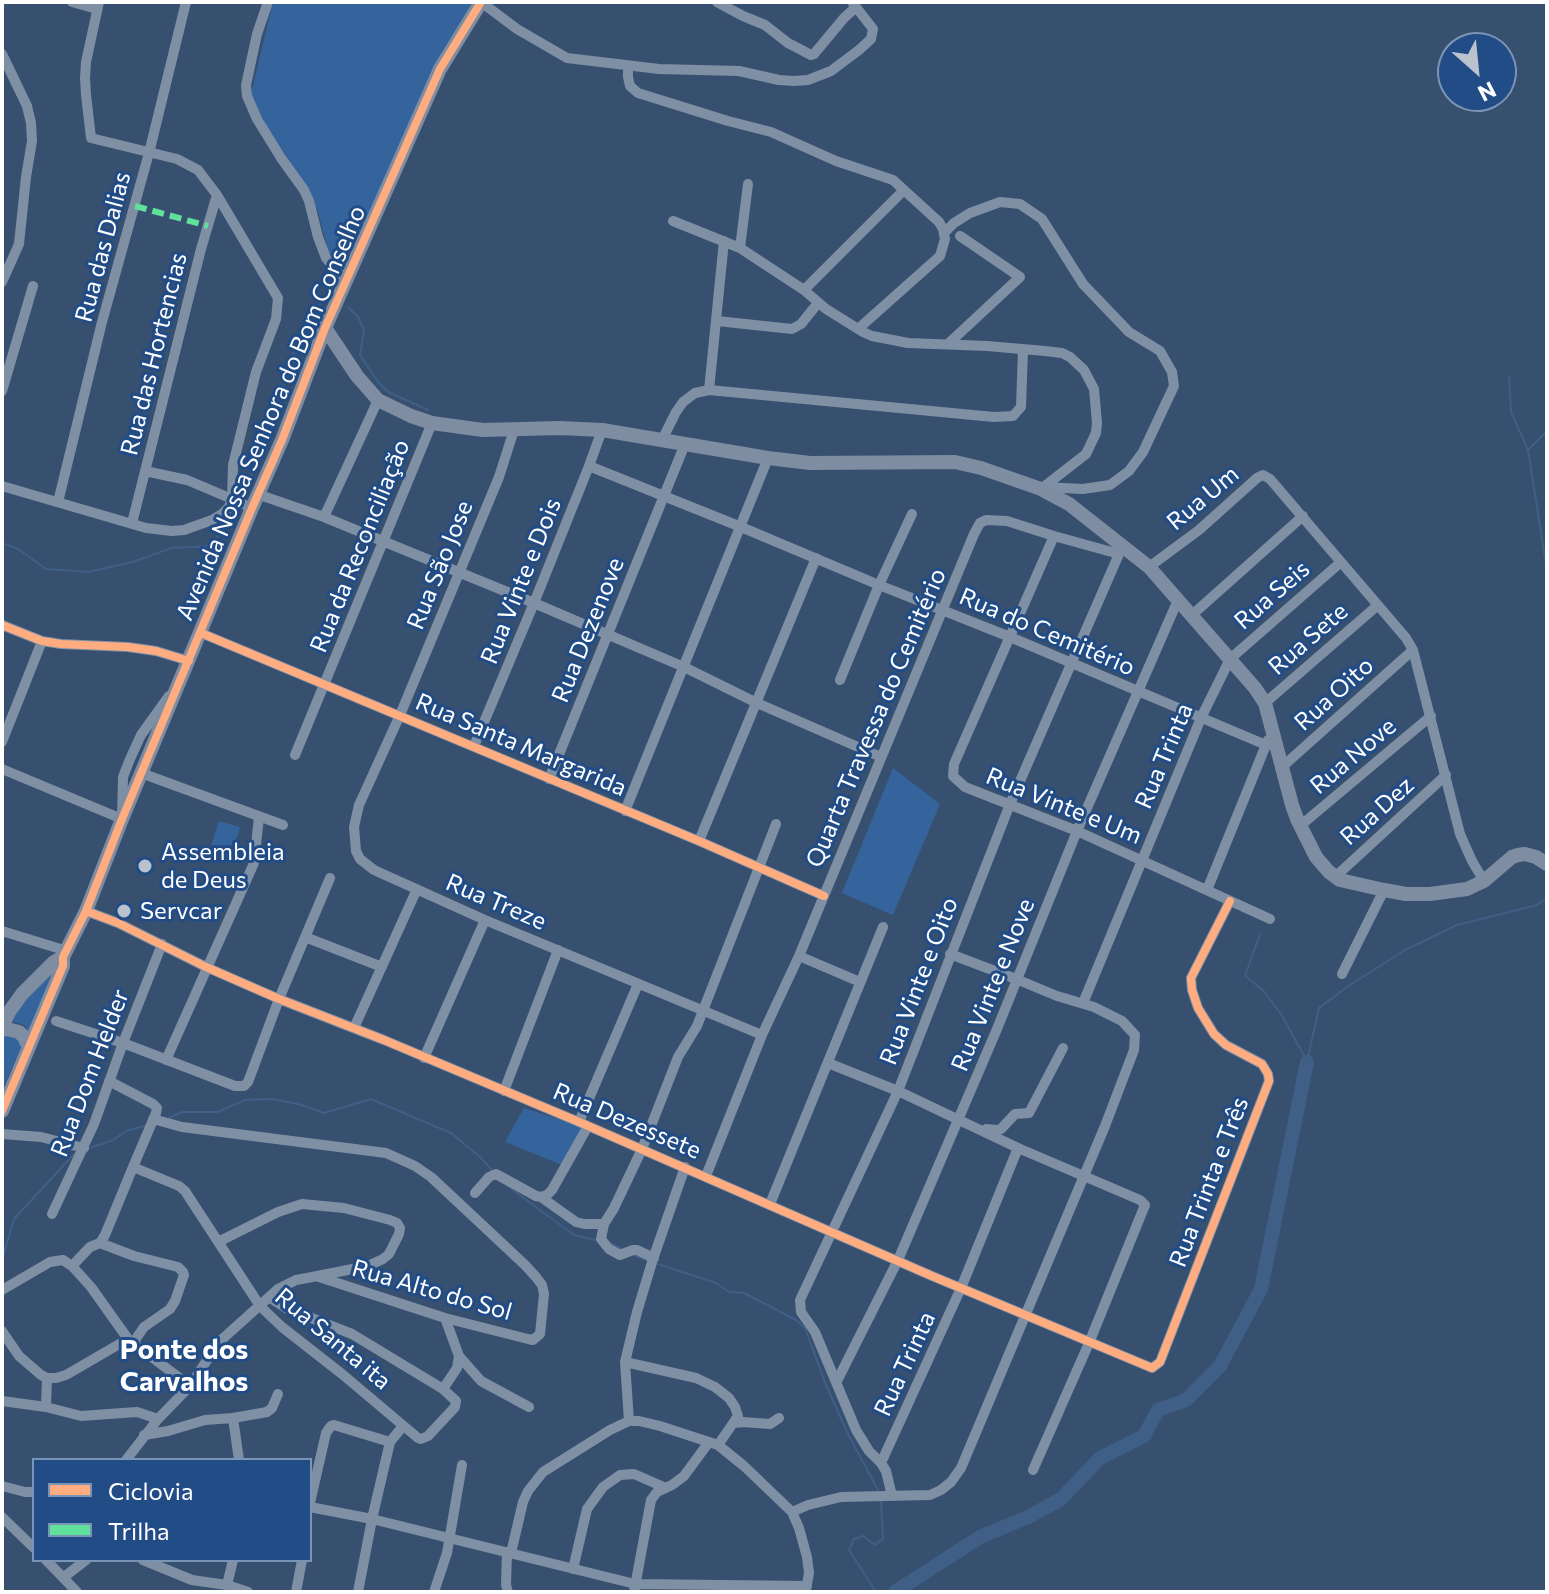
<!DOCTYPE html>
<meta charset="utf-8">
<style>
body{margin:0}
#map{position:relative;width:1549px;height:1594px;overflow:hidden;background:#38506f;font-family:Commissioner,sans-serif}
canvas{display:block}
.frame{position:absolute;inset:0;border:4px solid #fff;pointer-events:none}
.legend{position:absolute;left:32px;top:1458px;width:280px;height:104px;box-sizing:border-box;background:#214c86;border:2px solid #7a94b6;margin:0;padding:10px 14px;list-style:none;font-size:24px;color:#fff}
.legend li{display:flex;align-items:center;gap:16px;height:40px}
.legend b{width:40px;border:2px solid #7a94b6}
.north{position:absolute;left:1437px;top:32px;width:80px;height:80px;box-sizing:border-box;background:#214c86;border:2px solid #7a94b6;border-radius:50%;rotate:153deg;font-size:22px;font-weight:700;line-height:32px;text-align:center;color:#fff}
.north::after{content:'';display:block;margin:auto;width:28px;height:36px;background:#b9c2cd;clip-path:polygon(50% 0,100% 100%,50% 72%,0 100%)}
</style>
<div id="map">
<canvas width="1549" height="1594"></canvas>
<div class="frame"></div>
<ul class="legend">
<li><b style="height:10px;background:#ffac80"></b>Ciclovia</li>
<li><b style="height:10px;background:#60e19b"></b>Trilha</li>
</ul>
<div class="north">N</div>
</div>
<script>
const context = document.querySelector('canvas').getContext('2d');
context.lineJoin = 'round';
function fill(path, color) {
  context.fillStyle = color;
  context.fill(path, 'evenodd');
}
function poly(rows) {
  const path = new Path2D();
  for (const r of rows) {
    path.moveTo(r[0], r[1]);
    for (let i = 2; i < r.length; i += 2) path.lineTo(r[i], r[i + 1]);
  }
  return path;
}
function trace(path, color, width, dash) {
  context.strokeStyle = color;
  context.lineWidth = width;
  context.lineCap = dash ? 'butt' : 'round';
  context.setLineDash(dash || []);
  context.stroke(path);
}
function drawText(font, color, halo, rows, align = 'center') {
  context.font = font + ' Commissioner,sans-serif';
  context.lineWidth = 6;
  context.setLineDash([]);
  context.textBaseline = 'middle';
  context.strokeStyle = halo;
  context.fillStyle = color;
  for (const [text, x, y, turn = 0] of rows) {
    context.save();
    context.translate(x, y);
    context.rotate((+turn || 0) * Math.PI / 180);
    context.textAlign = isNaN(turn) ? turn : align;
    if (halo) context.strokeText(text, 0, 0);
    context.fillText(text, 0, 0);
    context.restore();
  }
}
fill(poly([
 [273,2,476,2,341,269,329,254,318,212,286,156,249,102],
 [893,768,940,804,893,915,842,893],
 [219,821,240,827,230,862,208,855],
 [58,963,30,1036,26,1027,22,1024,14,1022,6,1023],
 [12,1033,22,1045,2,1090,2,1041,5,1035],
 [524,1108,584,1127,562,1165,505,1142]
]), '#35639c');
trace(poly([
 [348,307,358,317,364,330,360,355,378,382,388,392,428,410],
 [1509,377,1511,412,1528,450,1547,571],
 [1528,450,1547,431],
 [240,496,259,461,300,333,323,299,329,301],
 [2,543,18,549,46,569,88,572,133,562,171,548,212,546,231,512],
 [1260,934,1245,976,1263,990,1281,1014,1307,1061],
 [1307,1062,1319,1008,1347,987,1405,950,1457,925,1537,905,1547,898],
 [169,1118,182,1112,218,1112,245,1100,272,1099,298,1104,324,1113,371,1099,451,1133,480,1157,493,1171],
 [90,1148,113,1140,126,1131,148,1125],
 [506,1185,574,1235,595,1240],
 [610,1243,622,1249],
 [631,1254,648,1261],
 [2,1260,14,1219,74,1154],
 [658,1264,716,1283,729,1292,744,1293,796,1320,805,1328,826,1385,847,1432,880,1494],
 [876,1592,849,1550,854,1539,863,1536,875,1545,883,1539,881,1500]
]), '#3f5f87', 2);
trace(poly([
 [895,1592,980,1537,1028,1517,1061,1499,1100,1458,1144,1436,1158,1410,1186,1400,1220,1366,1261,1289,1307,1062]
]), '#3f5f87', 14);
trace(poly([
 [72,2,97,9],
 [99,2,86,62,85,78,86,95,91,138,177,159,198,170,217,195,278,298,276,319,256,372,233,465,232,499,252,508],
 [268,2,257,34,246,85,247,96,257,119,281,158,304,190,309,201,318,237,326,258,346,283],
 [481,2,517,29,567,58,659,69,739,71,779,80,794,81,808,80,831,71,859,50,871,39,873,29,852,2],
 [717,2,743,16,765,25,788,43,811,55,814,54,844,18,856,7],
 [2,54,27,106,31,123,32,141,26,177,19,244,2,282],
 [628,66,628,77,630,86,638,93,728,121,771,132,836,161,893,180,939,222,943,229,945,239,940,256,858,329],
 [673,221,740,248,804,290,826,309,863,332,872,336,908,343,987,346,1045,351,1062,353,1070,357,1084,370,1094,389,1097,423,1096,433,1086,454,1041,489],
 [944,233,954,223,970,213,1000,202,1020,204,1042,219,1083,284,1129,332,1160,351,1172,372,1174,386,1143,452,1129,471,1110,485,1083,489,1043,487],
 [740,248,748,184],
 [804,290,904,190],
 [717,321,792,329,801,324,818,303],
 [948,344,1020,277,960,236],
 [709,390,724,241],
 [2,391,33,286],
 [514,430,499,477,400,715,359,805,354,827,356,851,360,859,374,870,485,920,762,1035],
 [662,440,676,412,683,402,695,393,709,390,994,417,1013,416,1021,407,1023,350],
 [589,466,741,527,879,585,1010,637,1266,745],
 [2,486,146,528,172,531,184,530,212,520,222,514,229,507,232,499,187,480,145,471],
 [257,494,324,517,534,603,684,667,757,703,881,757],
 [58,502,102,322,149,153,186,2],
 [324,517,378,400],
 [132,523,201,249,217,195],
 [1054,536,954,764,953,776,965,787,1077,831,1270,919],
 [1149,567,1199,530,1257,478,1263,475,1270,479,1406,638,1413,650,1460,834,1472,861,1484,881],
 [1192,615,1303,516],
 [2,625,42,641,61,644,128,647,156,651,189,661],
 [201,633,699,841,824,896],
 [840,680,879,585,912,514],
 [1265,703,1378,605],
 [2,742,42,641],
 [474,746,534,603,589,466,602,430],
 [295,755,432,423],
 [1282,767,1413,650],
 [2,769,122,819,123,777,130,759,141,735,169,696],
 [141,773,283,825],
 [549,779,685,444],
 [625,811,768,458],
 [1300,826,1431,716],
 [699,841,816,558],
 [1335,877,1446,775],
 [1207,890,1268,740],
 [86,911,118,923,206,967,279,999,384,1040,579,1122,932,1276,1152,1368,1160,1362,1269,1081,1268,1074,1262,1064,1226,1045,1214,1034,1198,1008,1192,990,1191,978,1230,901],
 [2,931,67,951],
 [305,937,382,967],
 [799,956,860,982],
 [1342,974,1384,890],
 [1083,1003,1201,718,1230,659,1341,562],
 [56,1021,123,1043,235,1086,244,1086,248,1082,279,999,330,878],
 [354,1028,417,889],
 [424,1058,485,920],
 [166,1060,254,863,259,817],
 [828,1063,898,1091,1018,1148,1140,1200,1145,1205,1089,1343,1033,1470],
 [504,1091,558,950],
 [153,1119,182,1127,386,1153,415,1166,431,1177,525,1265,536,1277,542,1285,544,1294,540,1334,533,1340,528,1339,445,1318,319,1277],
 [579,1122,638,984],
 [986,1129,998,1130,1001,1129,1015,1114,1029,1113,1063,1048],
 [2,1134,41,1137,84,1148],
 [133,1167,179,1186,185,1191,260,1306,282,1327,342,1374,418,1438,421,1439,428,1436,455,1407,456,1401,443,1389,352,1334,286,1308,269,1297],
 [706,1176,762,1035,799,956,974,534,980,523,986,520,1007,521,1054,536,1119,554],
 [475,1193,489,1177,496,1174,536,1196,541,1197,547,1195,552,1190,588,1126],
 [541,1197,576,1222,584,1224,604,1224,614,1208,642,1149,678,1057,697,1026,776,824],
 [770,1204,883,927],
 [52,1214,94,1124,123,1043,162,944],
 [604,1224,601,1239,609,1249,620,1255,633,1250,637,1250,654,1258],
 [100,1243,134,1256,178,1267,183,1272,184,1275,175,1301,170,1309,144,1327,133,1343],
 [72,1266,90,1247,100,1243,105,1235,133,1167,156,1113,157,1108,153,1104,109,1081],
 [2,1290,50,1262,63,1260,72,1266,91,1287,128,1339,190,1386],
 [2,1331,19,1356,41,1375,47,1378,56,1378,66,1375,128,1339],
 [459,1356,481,1381,529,1407],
 [625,1362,696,1378,715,1387,729,1398,735,1407,738,1416,718,1445],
 [837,1381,898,1260,997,1029,1077,831,1178,600],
 [443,1389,457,1368,459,1356,445,1318],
 [2,1401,46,1407,81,1416,137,1412,158,1419],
 [46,1407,47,1378],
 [233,1418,267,1412,272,1408,278,1394],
 [629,1421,625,1362,637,1312,653,1259,685,1167],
 [734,1423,743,1422,770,1424,779,1418],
 [144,1435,168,1431,205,1420,233,1418,239,1460],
 [126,1460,158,1419,190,1386,219,1342,278,1289,296,1280,307,1278,368,1266,383,1259,389,1254,399,1234,400,1228,397,1223,390,1220,344,1208,302,1204,278,1212,218,1242],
 [881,1463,961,1288,1018,1148],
 [2,1486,25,1492,34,1492],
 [892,1496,886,1471,881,1463,869,1451,856,1430,815,1332,801,1312,800,1300,898,1091,1010,804,1119,554,1116,542],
 [310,1503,326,1433,331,1426,334,1425,390,1442],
 [310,1507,372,1519,635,1584,807,1586],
 [792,1512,808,1505,841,1497,930,1495,941,1490,951,1482,961,1468,1105,1126,1134,1050,1135,1035,1122,1021,1094,1007,1057,996,1016,979,950,954],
 [2,1517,34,1548],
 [507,1552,506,1585,508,1592],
 [511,1553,523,1502,528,1491,543,1472,610,1430,629,1421,639,1421,660,1426,718,1445,744,1466,792,1512,799,1528,807,1557,809,1573,806,1590],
 [46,1560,77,1592],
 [143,1560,192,1580,227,1585,248,1592],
 [573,1569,587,1509,603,1487,620,1475,634,1474,666,1488],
 [64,1577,86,1560],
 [227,1585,233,1560],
 [296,1592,302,1560],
 [358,1592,372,1519,390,1442,403,1426],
 [434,1592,447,1553,462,1465],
 [634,1592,651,1500,657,1492,672,1485,684,1476,709,1442]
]), '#7f90a5', 10);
trace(poly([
 [325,328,357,376,378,400,411,416,432,423,483,430,560,428,602,430,768,458,810,463,955,462,981,468,1041,489,1069,504,1149,567,1255,688,1265,703,1292,805,1297,819,1316,857,1329,872,1340,880,1384,890,1406,894,1430,894,1467,889,1484,881,1512,857,1518,855,1525,854,1536,857,1547,864],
 [2,1026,9,1012,22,994,54,962,63,957],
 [2,1030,7,1029,19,1032,24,1037,29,1047],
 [2,1111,63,966,63,957,86,911,122,819,252,508,282,440,325,328,440,69,481,2]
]), '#7e8da2', 14);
trace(poly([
 [135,206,208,226]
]), '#60e19b', 6, [12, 6]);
trace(poly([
 [2,625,42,641,61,644,128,647,156,651,189,661],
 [201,633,699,841,824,896],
 [86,911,118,923,206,967,279,999,384,1040,579,1122,932,1276,1152,1368,1160,1362,1269,1081,1268,1074,1262,1064,1226,1045,1214,1034,1198,1008,1192,990,1191,978,1230,901],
 [2,1111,63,966,63,957,86,911,122,819,252,508,282,440,325,328,440,69,481,2]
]), '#ffac80', 8);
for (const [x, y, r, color] of [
 [145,866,8,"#b9c2cd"],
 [124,911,8,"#b9c2cd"]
]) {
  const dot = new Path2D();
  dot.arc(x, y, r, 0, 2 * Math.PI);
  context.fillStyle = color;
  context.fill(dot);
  trace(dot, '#214c86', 3);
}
drawText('24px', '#fff', '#214c86', [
 ["Rua das Dalias",103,247,-75],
 ["Rua das Hortencias",154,354,-76],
 ["Avenida Nossa Senhora do Bom Conselho",271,413,-67],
 ["Rua Um",1203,498,-40],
 ["Rua da Reconciliação",360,546,-68],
 ["Rua São Jose",440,565,-68],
 ["Rua Vinte e Dois",521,581,-68],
 ["Rua Seis",1272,595,-41],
 ["Rua Dezenove",588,630,-68],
 ["Rua do Cemitério",1047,632,23],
 ["Rua Sete",1308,639,-41],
 ["Rua Oito",1334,694,-42],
 ["Quarta Travessa do Cemitério",876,718,-67],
 ["Rua Santa Margarida",521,745,23],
 ["Rua Trinta",1164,756,-67],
 ["Rua Nove",1353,756,-40],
 ["Rua Vinte e Um",1064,806,22],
 ["Rua Dez",1377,811,-42],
 ["Rua Treze",496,902,23],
 ["Rua Vinte e Oito",919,981,-69],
 ["Rua Vinte e Nove",993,985,-68],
 ["Rua Dom Helder",90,1073,-69],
 ["Rua Dezessete",627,1121,23],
 ["Rua Trinta e Três",1209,1182,-69],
 ["Rua Alto do Sol",432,1290,16],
 ["Rua Santa ita",333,1339,40],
 ["Rua Trinta",905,1364,-65]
]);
drawText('24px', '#fff', '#214c86', [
 ["Assembleia",161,852],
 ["de Deus",161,880],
 ["Servcar",140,911]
], 'left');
drawText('bold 28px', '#fff', '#214c86', [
 ["Ponte dos",184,1350],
 ["Carvalhos",184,1382]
]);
</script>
